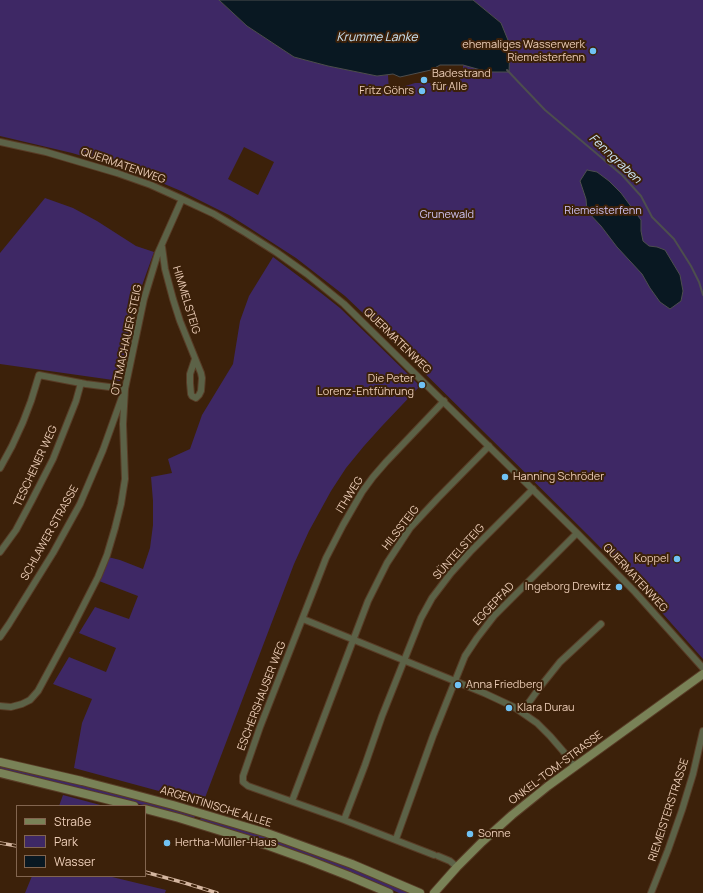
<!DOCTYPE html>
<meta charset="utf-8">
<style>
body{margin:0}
#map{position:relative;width:703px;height:893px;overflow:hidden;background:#3c210a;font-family:Manrope,sans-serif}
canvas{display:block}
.legend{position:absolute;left:16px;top:805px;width:130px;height:72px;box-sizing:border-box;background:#3c210a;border:1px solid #82654f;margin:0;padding:5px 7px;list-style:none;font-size:12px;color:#ebccb6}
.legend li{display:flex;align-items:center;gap:8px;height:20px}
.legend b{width:20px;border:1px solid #82654f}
</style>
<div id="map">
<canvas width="703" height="893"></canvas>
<ul class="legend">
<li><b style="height:5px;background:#798257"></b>Straße</li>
<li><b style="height:11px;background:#3e2865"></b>Park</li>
<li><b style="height:11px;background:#091822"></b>Wasser</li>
</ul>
</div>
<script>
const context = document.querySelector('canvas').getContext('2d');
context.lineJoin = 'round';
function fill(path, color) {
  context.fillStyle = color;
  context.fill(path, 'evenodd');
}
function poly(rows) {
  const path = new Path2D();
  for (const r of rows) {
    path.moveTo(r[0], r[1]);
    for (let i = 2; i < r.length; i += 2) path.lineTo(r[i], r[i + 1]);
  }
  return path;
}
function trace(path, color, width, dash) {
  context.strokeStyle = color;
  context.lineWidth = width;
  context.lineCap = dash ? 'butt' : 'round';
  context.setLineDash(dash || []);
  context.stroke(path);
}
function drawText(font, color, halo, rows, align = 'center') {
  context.font = font + ' Manrope,sans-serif';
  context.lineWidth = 4;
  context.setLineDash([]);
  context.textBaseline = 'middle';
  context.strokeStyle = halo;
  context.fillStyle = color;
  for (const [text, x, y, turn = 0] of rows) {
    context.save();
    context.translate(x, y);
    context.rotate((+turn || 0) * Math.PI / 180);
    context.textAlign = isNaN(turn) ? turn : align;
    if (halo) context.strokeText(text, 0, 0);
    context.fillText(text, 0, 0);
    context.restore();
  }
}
fill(poly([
 [0,0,219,0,247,26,294,57,328,66,377,76,388,75,389,91,415,83,432,83,458,86,463,70,463,65,488,72,501,23,473,0,703,0,703,659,640,588,590,537,386,335,345,296,296,258,245,225,229,215,181,191,155,180,120,167,72,153,0,136],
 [244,147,274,162,258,195,228,179],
 [45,198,73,208,97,221,136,246,154,252,140,291,129,330,120,381,0,364,0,253],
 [273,257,321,293,340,308,369,336,420,386,382,426,364,446,346,468,331,491,309,531,294,564,203,803,74,768,82,723,92,699,53,684,69,657,106,672,116,648,79,633,95,607,129,619,138,596,99,581,108,557,120,560,143,569,150,548,153,525,153,501,151,477,172,473,168,459,190,449,202,415,233,364,240,321,249,296],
 [0,765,73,782,195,815,194,819,99,793,0,769],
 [63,795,104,806,59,806],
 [201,817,272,839,337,862,412,893,399,893,375,882,313,857,270,842,200,821],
 [32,876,108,876,166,890,165,893,25,893]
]), '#3e2865');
const water = poly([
 [219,0,473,0,501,23,510,45,509,72,488,72,463,65,440,65,431,70,400,77,393,74,377,76,328,66,294,57,247,26,219,0],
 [587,170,597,172,609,181,621,193,641,220,641,231,643,241,649,246,657,247,665,250,680,275,683,291,681,301,670,309,660,302,650,288,642,274,617,247,601,226,587,211,586,199,580,181,587,170]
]);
fill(water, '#091822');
trace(water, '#4d4e4e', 1);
trace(poly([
 [507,70,545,110,622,175,641,196,652,217,674,239,691,266,699,282,703,295]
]), '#4d4e4e', 2);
const street = poly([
 [0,142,46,152,117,173,151,185,182,199,214,214,246,233,276,252,307,274,344,304,577,533,635,592,703,668],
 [162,247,165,269,173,299,180,321,201,373,202,378,201,391,199,395,196,398,192,396,191,394,190,383,190,374,195,359],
 [0,468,12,446,23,422,31,401,39,375,86,384,125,389],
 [0,552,16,530,32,500,53,459,76,401,81,383],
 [303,619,484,693,514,707,537,723,550,736,563,751,575,767],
 [0,637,9,624,53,553,80,504,103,450,122,397],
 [0,706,11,707,22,704,30,700,38,691,72,628,98,577,107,555,115,528,121,504,125,479,123,424,125,389,144,299,158,253,182,199],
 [522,712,540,687,560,662,601,624],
 [292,801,368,601,387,563,410,528,438,498,489,446],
 [344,820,365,765,382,716,421,618,432,598,451,573,470,552,533,489],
 [396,839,433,736,465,656,477,638,494,616,577,533],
 [434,855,344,820,248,786,243,782,243,776,260,727,319,576,326,558,343,525,362,492,373,477,386,462,444,401],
 [438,856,450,861,457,867],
 [651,893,668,850,682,810,693,774,703,731]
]);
const secondary = poly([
 [0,762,82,781,128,793,173,805,267,833,352,864,420,893],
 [0,773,134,806],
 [145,809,179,818,269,846,308,860,349,876,389,893],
 [434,893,457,867,482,842,512,815,548,786,703,674]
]);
trace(street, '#583c26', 8);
trace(secondary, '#583c26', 10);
trace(street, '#5c6247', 6);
trace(secondary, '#798257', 8);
const rail = poly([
 [0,843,17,846],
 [145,872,185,883,217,893]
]);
trace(rail, '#d4b6a0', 3.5);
trace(rail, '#3c210a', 2, [6]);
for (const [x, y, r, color] of [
 [593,51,4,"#70c2f4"],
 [424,80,4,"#70c2f4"],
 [422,91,4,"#70c2f4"],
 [422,385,4,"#70c2f4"],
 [505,477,4,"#70c2f4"],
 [677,559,4,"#70c2f4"],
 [619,587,4,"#70c2f4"],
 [458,685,4,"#70c2f4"],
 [509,708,4,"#70c2f4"],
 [470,834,4,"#70c2f4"],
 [167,843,4,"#70c2f4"]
]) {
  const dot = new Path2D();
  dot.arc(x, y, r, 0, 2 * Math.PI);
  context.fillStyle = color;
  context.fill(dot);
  trace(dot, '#3c210a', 1.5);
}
drawText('11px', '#ebccb6', '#3c210a', [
 ["ehemaliges Wasserwerk",585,45,"right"],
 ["Riemeisterfenn",585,58,"right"],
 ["Badestrand",432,74],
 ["für Alle",432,87],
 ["Fritz Göhrs",414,91,"right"],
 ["Die Peter",414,379,"right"],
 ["Lorenz-Entführung",414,392,"right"],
 ["Hanning Schröder",513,477],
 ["Koppel",669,559,"right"],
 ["Ingeborg Drewitz",611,587,"right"],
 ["Anna Friedberg",466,685],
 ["Klara Durau",517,708],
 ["Sonne",478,834],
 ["Hertha-Müller-Haus",175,843]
], 'left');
drawText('11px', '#ebccb6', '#3c210a', [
 ["QUERMATENWEG",123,166,19],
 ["HIMMELSTEIG",186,300,73],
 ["OTTMACHAUER STEIG",127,340,-78],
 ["QUERMATENWEG",397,341,44],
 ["TESCHENER WEG",36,466,-65],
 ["ITHWEG",350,495,-58],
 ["HILSSTEIG",401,528,-52],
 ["SCHLAWER STRASSE",50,533,-61],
 ["SÜNTELSTEIG",459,552,-48],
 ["QUERMATENWEG",635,578,47],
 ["EGGEPFAD",494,604,-47],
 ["ESCHERSHAUSER WEG",262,696,-69],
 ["ONKEL-TOM-STRASSE",556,768,-37],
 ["ARGENTINISCHE ALLEE",216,807,17],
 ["RIEMEISTERSTRASSE",669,810,-72]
]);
drawText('11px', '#d0c3f3', '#3c210a', [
 ["Riemeisterfenn",603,211],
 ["Grunewald",447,215]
]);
drawText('italic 12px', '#cce5f5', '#3c210a', [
 ["Krumme Lanke",377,38],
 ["Fenngraben",615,159,43]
]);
</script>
